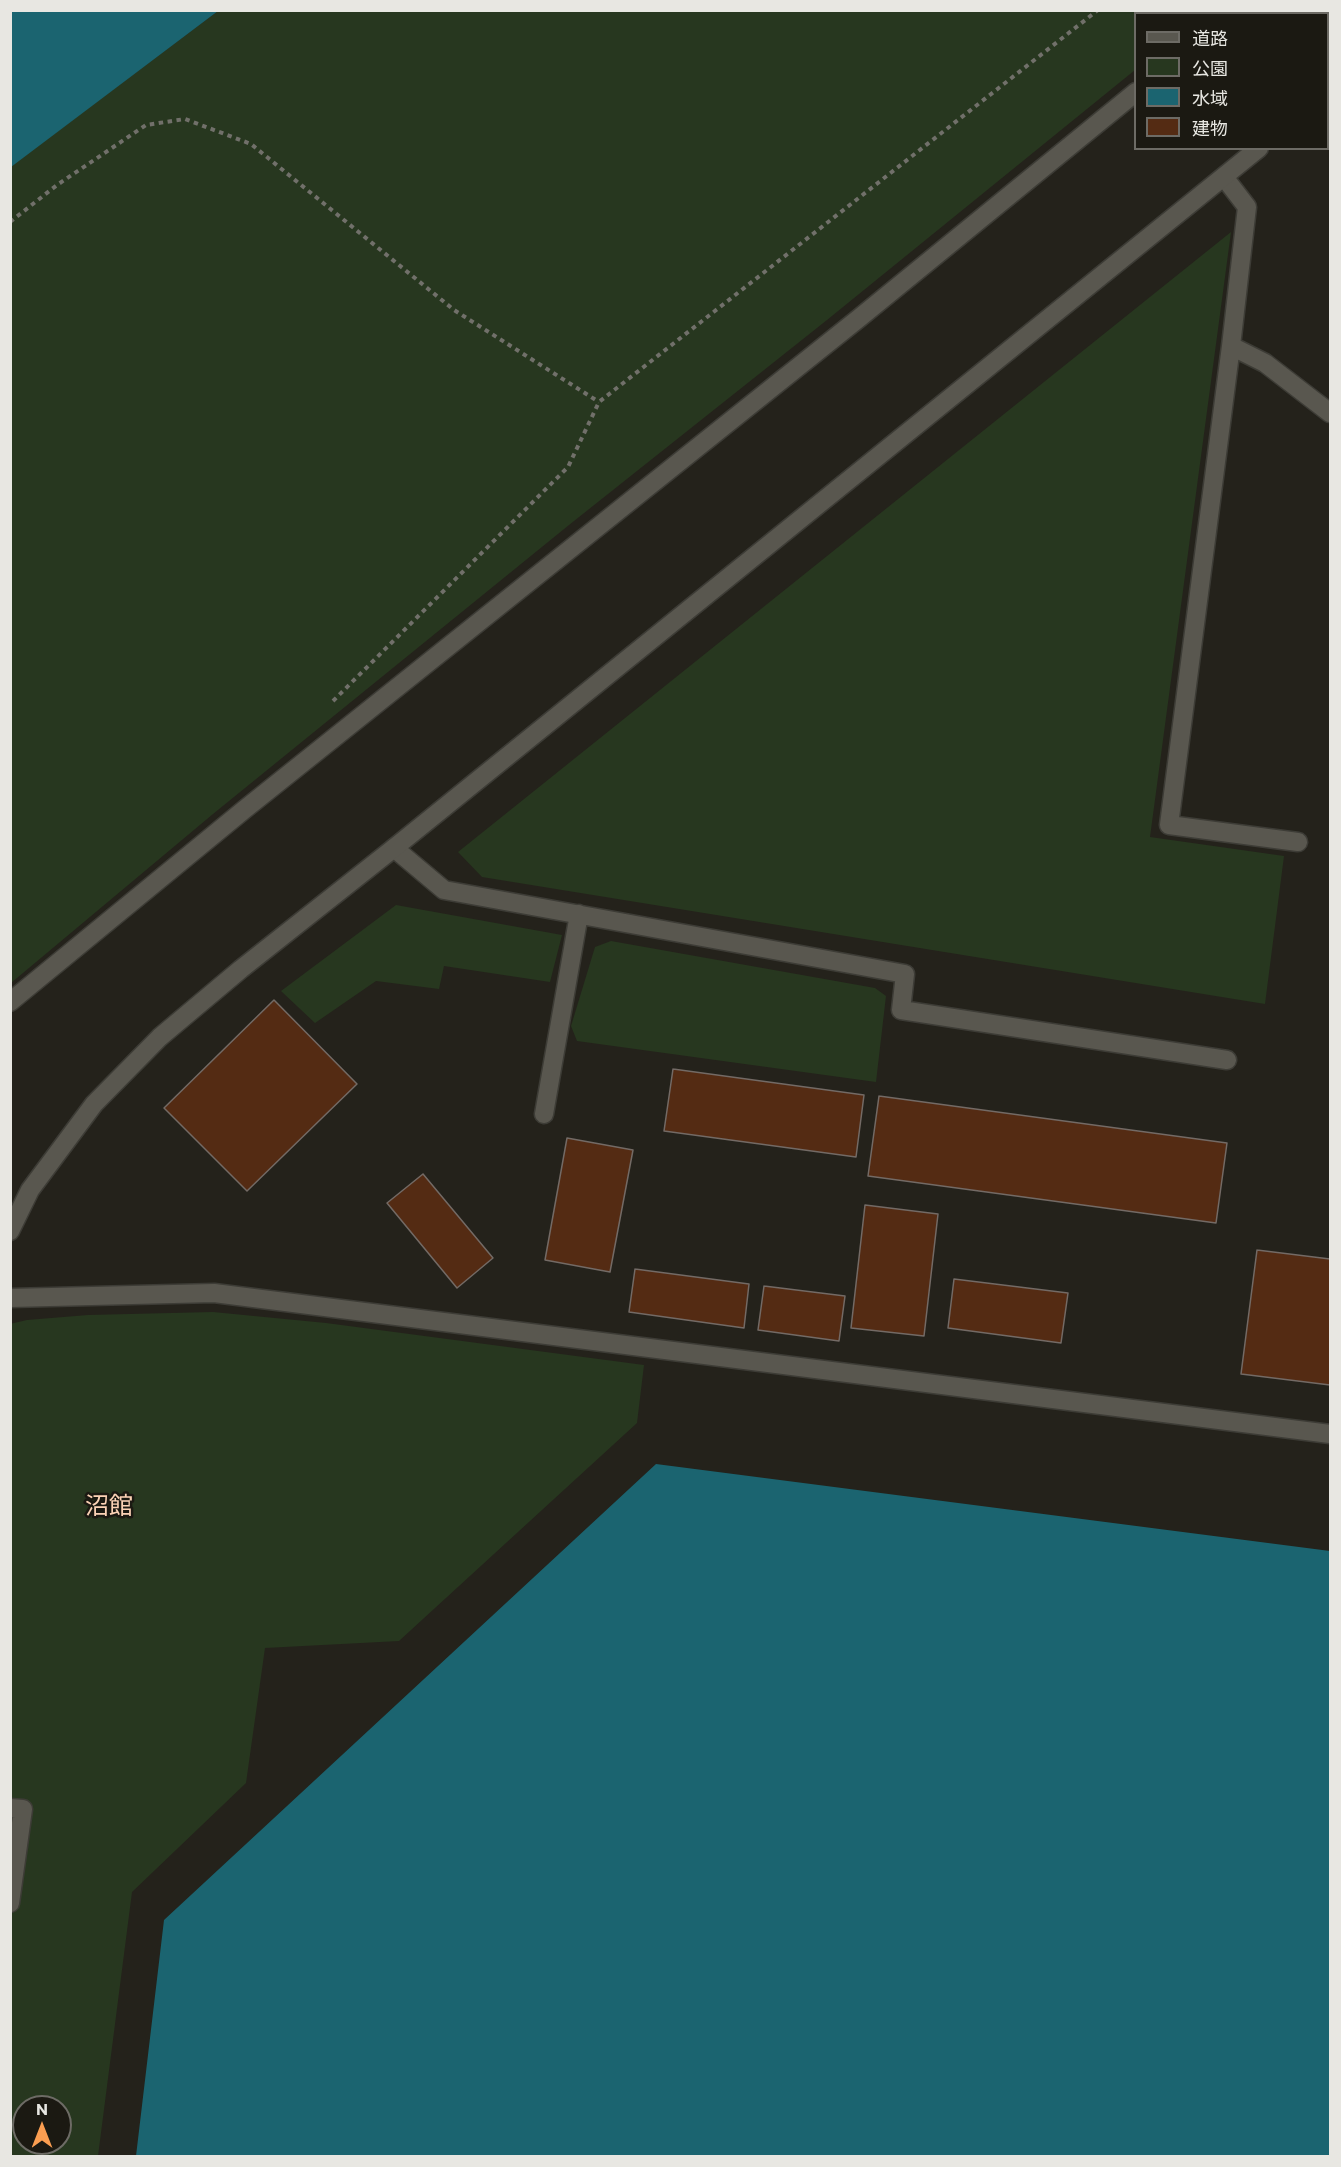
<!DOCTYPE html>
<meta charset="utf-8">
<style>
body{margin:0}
#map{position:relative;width:1341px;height:2167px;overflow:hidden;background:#24221b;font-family:Commissioner,"Noto Sans JP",sans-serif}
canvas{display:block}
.frame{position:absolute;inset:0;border:12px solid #e8e7e2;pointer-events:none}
.legend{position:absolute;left:1134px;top:12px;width:195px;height:138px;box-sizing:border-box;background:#1b1912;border:2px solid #6d6b65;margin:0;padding:8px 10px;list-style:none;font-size:18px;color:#e8e7e2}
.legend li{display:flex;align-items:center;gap:12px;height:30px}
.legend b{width:30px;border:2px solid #6d6b65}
.north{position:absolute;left:12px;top:2095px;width:60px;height:60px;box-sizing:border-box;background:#1b1912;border:2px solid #6d6b65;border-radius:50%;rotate:0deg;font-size:16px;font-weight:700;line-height:24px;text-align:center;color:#e8e7e2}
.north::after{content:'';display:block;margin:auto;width:21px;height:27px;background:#fb9e51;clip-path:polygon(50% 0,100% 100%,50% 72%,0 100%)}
</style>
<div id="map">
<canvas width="1341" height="2167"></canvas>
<div class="frame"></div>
<ul class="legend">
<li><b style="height:8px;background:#59574f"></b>道路</li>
<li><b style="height:16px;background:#27371f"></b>公園</li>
<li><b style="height:16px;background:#1b6470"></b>水域</li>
<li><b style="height:16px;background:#542b13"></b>建物</li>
</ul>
<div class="north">N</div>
</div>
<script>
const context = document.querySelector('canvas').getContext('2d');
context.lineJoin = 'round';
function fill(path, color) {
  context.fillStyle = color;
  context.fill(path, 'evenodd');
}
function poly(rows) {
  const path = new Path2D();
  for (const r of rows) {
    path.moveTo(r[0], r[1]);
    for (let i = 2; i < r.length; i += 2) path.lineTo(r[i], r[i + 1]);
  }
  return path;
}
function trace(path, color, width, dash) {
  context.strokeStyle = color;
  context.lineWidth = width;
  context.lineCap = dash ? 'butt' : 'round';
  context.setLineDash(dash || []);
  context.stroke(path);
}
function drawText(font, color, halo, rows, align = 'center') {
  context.font = font + ' Commissioner,"Noto Sans JP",sans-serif';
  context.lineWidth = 5;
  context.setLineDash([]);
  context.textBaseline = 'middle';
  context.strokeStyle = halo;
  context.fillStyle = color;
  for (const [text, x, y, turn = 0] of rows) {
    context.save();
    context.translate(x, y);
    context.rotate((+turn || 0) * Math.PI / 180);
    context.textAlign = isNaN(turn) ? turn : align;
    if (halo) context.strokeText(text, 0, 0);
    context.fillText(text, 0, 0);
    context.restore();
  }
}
fill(poly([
 [218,11,1209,11,1205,14,1136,14,1135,70,827,320,569,525,213,814,11,983,10,167],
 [1231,232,1150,837,1284,856,1265,1004,482,877,458,852],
 [396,905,562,935,550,982,444,966,439,989,376,981,315,1023,281,991],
 [611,941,875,988,886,996,876,1082,577,1041,571,1026,595,947],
 [213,1312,326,1323,644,1365,637,1423,399,1641,265,1648,246,1783,132,1892,98,2156,11,2156,10,1324,27,1320,88,1315],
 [24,2107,60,2107,60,2143,24,2143]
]), '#27371f');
fill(poly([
 [11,10,218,10,218,11,11,167],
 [656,1464,1330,1551,1330,2156,136,2156,164,1920]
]), '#1b6470');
const building = poly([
 [274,1000,357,1084,247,1191,164,1108,274,1000],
 [673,1069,864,1095,856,1157,664,1131,673,1069],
 [879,1096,1227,1143,1216,1223,868,1176,879,1096],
 [567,1138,633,1150,610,1272,545,1260,567,1138],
 [423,1174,493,1258,457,1288,387,1203,423,1174],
 [865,1205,938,1214,924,1336,851,1328,865,1205],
 [1257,1250,1330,1259,1330,1385,1241,1374,1257,1250],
 [635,1269,749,1284,744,1328,629,1312,635,1269],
 [954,1279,1068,1293,1061,1343,948,1328,954,1279],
 [764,1286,845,1296,839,1341,758,1330,764,1286]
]);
fill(building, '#542b13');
trace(building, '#736a65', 1.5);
const service = poly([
 [1224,177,1247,207,1231,346,1169,825,1298,842],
 [1231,346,1265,363,1330,413],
 [394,848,444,890,905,974,901,1010,1227,1060],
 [544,1114,579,914],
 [10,1808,23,1809,10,1903]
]);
const minor = poly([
 [1232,14,1236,10],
 [10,1002,245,809,858,319,1136,92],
 [10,1298,214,1293,1330,1434]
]);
const tertiary = poly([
 [1328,93,1330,91],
 [10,1231,30,1190,94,1104,160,1037,241,969,394,848,1259,148]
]);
trace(service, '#3d3c36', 21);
trace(minor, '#3d3c36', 21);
trace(tertiary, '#3d3c36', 21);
trace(poly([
 [10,222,57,185,146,125,185,119,251,144,454,310,599,402],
 [333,701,568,467,599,402,1098,10]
]), '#71706a', 4, [4.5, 4.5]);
trace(service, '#59574f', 18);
trace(minor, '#59574f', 18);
trace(tertiary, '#59574f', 18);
drawText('24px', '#fbd2b5', '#1b1912', [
 ["沼館",109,1506]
]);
</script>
